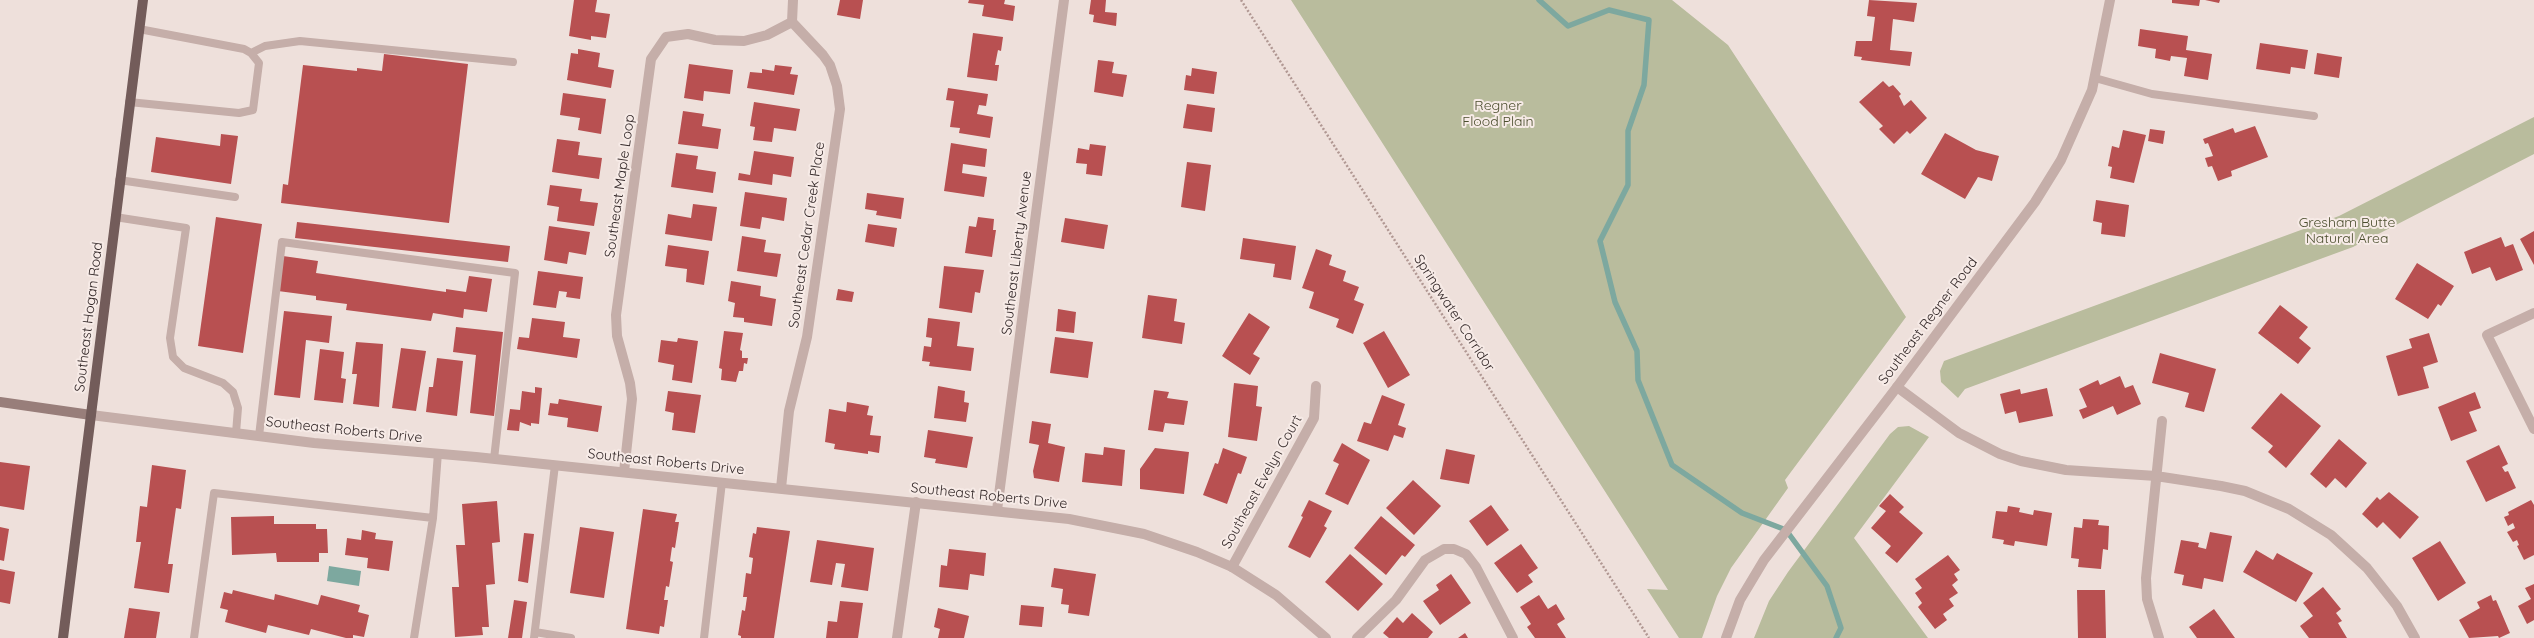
<!DOCTYPE html>
<style>
body{margin:0}
canvas{display:block;background:#eee0db}
</style>
<canvas width="2534" height="638"></canvas>
<script>
const context = document.querySelector('canvas').getContext('2d');
context.lineJoin = 'round';
function fill(path, color) {
  context.fillStyle = color;
  context.fill(path, 'evenodd');
}
function poly(rows) {
  const path = new Path2D();
  for (const r of rows) {
    path.moveTo(r[0], r[1]);
    for (let i = 2; i < r.length; i += 2) path.lineTo(r[i], r[i + 1]);
  }
  return path;
}
function trace(path, color, width, dash) {
  context.strokeStyle = color;
  context.lineWidth = width;
  context.lineCap = dash ? 'butt' : 'round';
  context.setLineDash(dash || []);
  context.stroke(path);
}
function drawText(font, color, halo, rows, align = 'center') {
  context.font = font + ' Quicksand,sans-serif';
  context.lineWidth = 4;
  context.setLineDash([]);
  context.textBaseline = 'middle';
  context.strokeStyle = halo;
  context.fillStyle = color;
  for (const [text, x, y, turn = 0] of rows) {
    context.save();
    context.translate(x, y);
    context.rotate((+turn || 0) * Math.PI / 180);
    context.textAlign = isNaN(turn) ? turn : align;
    if (halo) context.strokeText(text, 0, 0);
    context.fillText(text, 0, 0);
    context.restore();
  }
}
fill(poly([
 [1291,0,1672,0,1728,45,1906,317,1785,480,1788,488,1731,568,1717,596,1702,638,1679,638,1647,589,1668,590],
 [2534,117,2534,154,2353,247,1965,389,1958,398,1941,382,1940,371,1944,361,2339,216],
 [1909,426,1929,437,1854,538,1928,638,1754,638,1769,601,1788,572,1890,434,1898,427]
]), '#b9bc9d');
fill(poly([
 [329,566,361,571,359,586,327,581]
]), '#7da89f');
trace(poly([
 [1539,0,1568,26,1609,10,1649,20,1644,85,1628,131,1628,185,1600,241,1615,302,1637,351,1638,380,1672,465,1742,513,1786,530,1827,586,1841,628,1836,638]
]), '#7da89f', 5.5);
fill(poly([
 [574,0,597,0,595,12,610,14,606,38,591,36,591,40,569,36],
 [840,0,863,0,860,19,837,15],
 [969,0,1005,0,1004,4,1015,6,1013,21,982,16,984,5,968,3],
 [1091,0,1106,0,1105,12,1117,13,1116,26,1093,22,1094,15,1089,14],
 [1869,0,1917,3,1914,22,1893,19,1890,50,1912,52,1910,66,1861,60,1862,57,1854,56,1856,41,1872,41,1875,17,1867,16],
 [2172,0,2200,0,2199,6,2172,3],
 [2205,0,2220,0,2219,3],
 [2140,29,2188,36,2186,50,2212,54,2208,80,2184,76,2187,58,2171,56,2170,61,2155,58,2156,49,2138,46],
 [973,33,1003,37,1001,51,998,50,995,65,999,65,997,81,967,77],
 [2260,43,2308,50,2305,69,2291,67,2290,74,2256,69],
 [578,49,600,53,598,67,614,70,611,88,567,80,571,53,578,54],
 [2317,53,2342,57,2339,78,2314,74],
 [384,54,468,64,449,223,281,203,283,184,288,185,303,65,357,71,357,68,382,71],
 [1098,60,1114,62,1112,73,1127,75,1123,97,1094,92],
 [689,64,733,70,730,94,704,91,703,101,684,98],
 [775,65,792,67,790,74,798,75,794,95,747,88,750,72,762,73,762,69,774,71],
 [1192,68,1217,72,1214,94,1184,90,1186,75,1191,76],
 [1883,81,1889,87,1893,85,1901,94,1899,96,1904,106,1911,100,1927,118,1910,134,1907,131,1894,144,1879,129,1883,126,1859,102],
 [948,88,988,94,986,106,979,105,977,114,993,117,990,138,959,133,960,128,950,127,954,101,946,100],
 [563,93,606,99,601,134,578,130,580,118,560,115],
 [754,102,800,109,796,131,774,128,772,142,753,140,755,127,750,126],
 [1187,104,1215,108,1212,132,1183,128],
 [683,111,704,114,702,126,721,129,718,149,678,144],
 [2255,126,2268,157,2231,171,2232,176,2218,181,2212,166,2208,167,2205,158,2213,156,2208,143,2205,144,2203,139,2233,128,2235,133],
 [2150,129,2165,131,2163,144,2148,141],
 [2123,130,2146,135,2134,183,2110,178,2112,167,2108,166,2112,146,2119,148],
 [1945,133,1976,150,1999,156,1992,181,1978,177,1965,199,1921,174],
 [221,134,238,136,231,184,151,172,156,137,220,146],
 [557,139,580,142,578,155,602,158,599,179,552,172],
 [951,143,987,149,985,167,963,164,962,173,987,177,984,197,944,191],
 [1090,144,1106,146,1102,176,1086,174,1087,164,1076,163,1078,148,1089,150],
 [754,151,794,157,791,177,773,174,772,185,738,180,739,173,750,175],
 [676,153,698,156,696,169,716,172,713,193,671,187],
 [1187,162,1211,165,1205,211,1181,207],
 [550,185,582,189,580,201,598,203,594,226,557,221,559,207,547,205],
 [745,192,787,198,784,221,762,217,760,229,740,226],
 [867,193,904,198,901,219,876,215,877,211,865,209],
 [2096,200,2129,205,2125,237,2101,234,2102,223,2093,221],
 [693,204,717,207,712,241,665,234,668,214,691,218],
 [216,217,262,224,243,353,198,346],
 [978,217,994,219,993,230,996,230,992,257,965,253,969,226,976,227],
 [1065,218,1108,225,1104,249,1061,242],
 [297,222,510,246,508,262,295,238],
 [868,224,897,228,894,247,865,242],
 [549,226,590,232,586,255,569,252,567,264,544,260],
 [2534,231,2534,265,2520,239],
 [742,236,766,240,764,252,781,254,777,277,737,271],
 [2501,237,2505,247,2513,244,2523,270,2496,281,2490,267,2472,274,2464,252],
 [1243,238,1296,246,1291,280,1273,277,1275,264,1240,259],
 [668,245,709,251,704,285,686,282,687,269,665,266],
 [1316,249,1332,255,1329,265,1346,271,1343,281,1359,287,1354,300,1364,304,1353,334,1336,327,1339,319,1309,308,1314,292,1302,288],
 [283,256,318,261,316,273,446,292,446,289,466,292,469,276,492,279,487,312,464,309,463,318,433,313,431,321,346,310,347,304,316,300,316,296,278,291],
 [2417,263,2454,286,2441,306,2438,304,2428,319,2395,299],
 [944,266,984,270,980,293,975,292,972,313,939,308],
 [538,271,583,277,580,299,566,297,567,292,559,291,556,308,533,305],
 [731,281,761,286,760,296,776,299,772,326,744,322,744,318,733,317,735,303,728,301],
 [838,289,854,292,852,302,836,300],
 [1148,295,1177,299,1174,321,1185,323,1182,344,1142,338],
 [2280,305,2308,327,2299,338,2311,348,2298,364,2258,333],
 [1058,309,1076,312,1074,333,1056,331],
 [284,311,332,316,329,343,306,340,300,398,274,395],
 [1249,313,1270,327,1253,354,1260,358,1250,375,1222,356],
 [532,318,565,322,563,337,580,339,577,358,517,349,519,337,529,338],
 [928,318,960,322,957,346,974,348,971,371,929,366,930,362,922,361,924,346,931,347,932,338,926,337],
 [456,327,503,332,494,416,470,413,476,355,453,352],
 [724,331,743,333,740,350,742,351,742,358,748,358,747,364,744,363,743,371,739,371,736,382,721,380,722,369,719,368],
 [1384,331,1410,375,1388,388,1363,343],
 [2429,333,2438,362,2423,367,2429,388,2398,396,2386,356,2412,348,2409,339],
 [1055,337,1093,342,1088,378,1050,373],
 [678,338,698,341,692,383,672,380,674,365,658,362,661,340,677,342],
 [356,342,383,344,379,407,353,404,357,374,352,374],
 [401,348,426,351,416,411,392,408],
 [320,349,344,352,341,378,346,379,343,403,314,400],
 [2160,353,2216,369,2204,412,2185,407,2189,393,2152,383],
 [437,358,463,361,457,416,426,412,429,387,433,387],
 [2120,376,2125,388,2133,385,2141,404,2117,415,2113,406,2083,419,2079,410,2087,407,2079,389,2098,380,2100,385],
 [1234,383,1258,386,1256,406,1262,407,1257,441,1228,437],
 [938,386,965,391,964,402,969,403,966,422,934,418],
 [535,387,542,388,539,424,531,423,531,426,520,422,519,431,507,430,510,409,520,410,522,391,535,393],
 [2047,388,2053,416,2019,423,2016,411,2005,414,2000,394,2020,389,2021,394],
 [1154,390,1169,392,1167,398,1188,401,1184,425,1165,423,1163,432,1148,430],
 [668,391,701,395,695,433,672,430,674,413,665,411],
 [2475,392,2481,408,2469,412,2477,431,2451,441,2438,407],
 [2281,393,2321,426,2286,468,2268,452,2273,446,2251,428],
 [1382,395,1405,404,1398,425,1406,428,1403,438,1394,435,1388,451,1357,441,1364,422,1371,424],
 [559,399,602,406,598,432,567,427,568,418,548,415,550,403,558,404],
 [847,402,869,406,867,415,873,416,870,435,881,436,879,453,868,451,868,454,834,449,835,444,825,442,829,409,846,412],
 [1032,421,1051,424,1048,443,1065,447,1059,482,1034,478,1033,471,1039,445,1029,443],
 [928,430,973,437,967,468,935,463,936,459,924,457],
 [2339,439,2367,463,2346,488,2335,478,2326,488,2310,474],
 [1342,443,1370,460,1348,505,1325,494,1339,464,1333,461],
 [2499,445,2508,464,2502,467,2505,472,2508,471,2516,488,2486,502,2466,461],
 [1104,447,1125,450,1122,486,1082,482,1085,453,1103,455],
 [1155,448,1189,452,1184,494,1140,489,1140,469],
 [1223,448,1247,457,1241,474,1238,473,1227,504,1203,495,1215,463,1218,464],
 [1446,449,1475,455,1469,484,1440,479],
 [0,462,30,466,24,510,0,506],
 [152,465,186,470,181,509,176,508,168,564,173,564,169,593,134,588,141,542,136,542,140,506,147,507],
 [1413,480,1441,506,1414,535,1386,508],
 [2389,492,2419,517,2400,539,2383,522,2377,528,2362,514,2377,497,2380,500],
 [1890,494,1904,507,1899,512,1923,533,1897,563,1885,553,1891,546,1871,528,1886,511,1879,506],
 [1309,500,1332,511,1324,526,1327,528,1310,558,1288,547,1303,517,1301,516],
 [2531,500,2534,505,2534,555,2524,560,2517,546,2519,545,2517,540,2513,542,2507,532,2515,528,2513,523,2508,526,2504,517,2509,515,2508,512],
 [497,501,500,542,492,543,495,584,486,585,489,627,482,627,483,635,455,637,452,587,459,587,456,545,465,545,462,504],
 [1491,505,1509,530,1487,546,1469,521],
 [2008,506,2020,508,2019,512,2033,515,2034,510,2052,513,2047,546,2015,541,2014,546,2003,544,2004,540,1992,538,1996,511,2007,512],
 [643,509,677,514,675,522,679,522,675,548,672,547,670,561,673,562,669,587,666,586,664,600,668,600,664,627,660,626,659,634,626,629],
 [274,516,274,524,316,524,316,529,327,529,328,553,319,553,319,562,277,562,276,553,232,555,231,517],
 [1381,516,1415,545,1405,557,1402,555,1386,575,1354,548],
 [2083,519,2099,520,2098,525,2109,526,2108,550,2103,549,2101,569,2078,567,2079,559,2071,558,2074,527,2082,528],
 [0,527,9,529,4,561,0,560],
 [580,527,614,532,604,598,570,593],
 [757,527,790,531,774,638,741,638,741,636,738,635,742,610,745,611,747,597,743,597,746,573,751,574,753,558,749,557,753,533,756,534],
 [362,530,376,533,375,539,393,541,389,571,367,568,368,558,345,555,347,538,361,540],
 [2210,532,2232,536,2223,582,2204,578,2202,589,2182,585,2184,575,2174,573,2181,540,2199,543,2198,547,2206,549],
 [524,533,534,534,528,583,518,581],
 [817,540,874,548,868,591,841,587,845,564,836,563,832,585,810,582],
 [2440,541,2466,583,2438,601,2412,558],
 [1521,544,1538,568,1528,575,1533,582,1517,593,1494,563],
 [949,549,986,553,984,576,970,574,968,590,939,587,941,565,947,566],
 [2256,550,2273,560,2277,553,2313,573,2296,602,2243,572],
 [1350,554,1383,584,1358,611,1325,582],
 [1948,555,1960,570,1954,574,1958,580,1952,585,1958,593,1949,599,1954,606,1943,614,1947,620,1935,629,1918,607,1922,603,1915,593,1922,588,1915,579],
 [1054,568,1096,574,1089,616,1068,613,1069,605,1061,604,1063,589,1051,587],
 [0,569,15,572,10,604,0,602],
 [1451,574,1471,603,1440,625,1423,601,1439,590,1436,585],
 [2534,584,2534,620,2527,624,2518,606,2531,599,2525,588],
 [2323,587,2341,609,2336,613,2342,621,2338,623,2347,638,2309,638,2300,626,2313,616,2303,603],
 [233,590,274,600,275,594,318,605,321,595,360,605,358,612,369,615,364,637,353,635,353,638,346,638,311,629,309,635,268,625,266,633,225,622,228,610,220,608,224,592,232,594],
 [2077,590,2105,590,2106,638,2078,638],
 [1539,595,1548,609,1556,604,1565,619,1557,624,1566,638,1535,638,1527,627,1531,624,1520,607],
 [2491,595,2493,601,2496,600,2510,633,2499,638,2498,636,2469,638,2459,620,2480,608,2477,602],
 [514,600,527,602,522,638,508,638],
 [840,601,863,603,858,638,826,638,828,621,837,622],
 [1021,605,1044,607,1042,627,1019,625],
 [129,608,160,612,156,638,124,638],
 [938,608,969,616,964,638,938,638,940,629,934,627],
 [2214,609,2235,638,2197,638,2189,627],
 [1412,613,1433,632,1428,638,1389,638,1383,633,1397,617,1403,623],
 [1465,633,1468,638,1458,638]
]), '#b85051');
trace(poly([
 [1241,0,1649,638]
]), '#b19893', 2.5, [2, 2]);
trace(poly([
 [251,53,265,46,300,41,513,62],
 [2095,78,2152,94,2314,116],
 [129,102,239,113,253,110,259,63,251,53,244,49,139,29],
 [119,180,235,197],
 [115,217,186,228,170,338,173,357,184,368,223,383,233,392,238,408,236,433],
 [259,436,282,242,515,273,494,459],
 [535,632,571,638],
 [194,638,214,493,433,518],
 [414,638,433,518,438,453],
 [534,638,555,465],
 [704,638,722,482]
]), '#c5aea9', 8);
trace(poly([
 [2534,313,2487,335,2534,429],
 [1897,387,1959,433,2000,454,2021,461,2066,470,2156,476,2221,486,2245,491,2289,509,2331,535,2367,568,2397,606,2415,638],
 [624,472,632,399,630,383,617,336,616,315,651,59,666,37,688,34,715,40,744,41,767,35,792,22],
 [781,488,789,411,807,337,840,109,837,86,830,65,823,55,792,22,793,0],
 [997,510,1064,0],
 [1232,567,1314,418,1316,386],
 [897,638,916,502],
 [1357,638,1396,600,1425,560,1444,549,1454,549,1466,554,1476,567,1513,638],
 [2159,638,2147,599,2146,578,2162,421]
]), '#c5aea9', 10);
trace(poly([
 [91,415,314,443,476,457,1069,519,1144,534,1197,552,1232,567,1276,595,1326,638],
 [1726,638,1740,600,1764,560,1897,387,2035,202,2061,160,2092,90,2110,0]
]), '#c5aea9', 10);
trace(poly([
 [0,402,91,415]
]), '#987e7a', 10);
trace(poly([
 [63,638,143,0]
]), '#735c5a', 10);
drawText('14px', '#4b4e2e', '#f7ebe7', [
 ["Regner",1498,106],
 ["Flood Plain",1498,122],
 ["Gresham Butte",2347,223],
 ["Natural Area",2347,239]
]);
drawText('14px', '#332828', '#f7ebe7', [
 ["Southeast Maple Loop",620,186,-82],
 ["Southeast Cedar Creek Place",807,235,-82],
 ["Southeast Liberty Avenue",1017,253,-83],
 ["Springwater Corridor",1454,313,57],
 ["Southeast Hogan Road",89,317,-83],
 ["Southeast Regner Road",1928,321,-53],
 ["Southeast Roberts Drive",344,430,6],
 ["Southeast Roberts Drive",666,462,6],
 ["Southeast Evelyn Court",1262,482,-61],
 ["Southeast Roberts Drive",989,496,6]
]);
</script>
